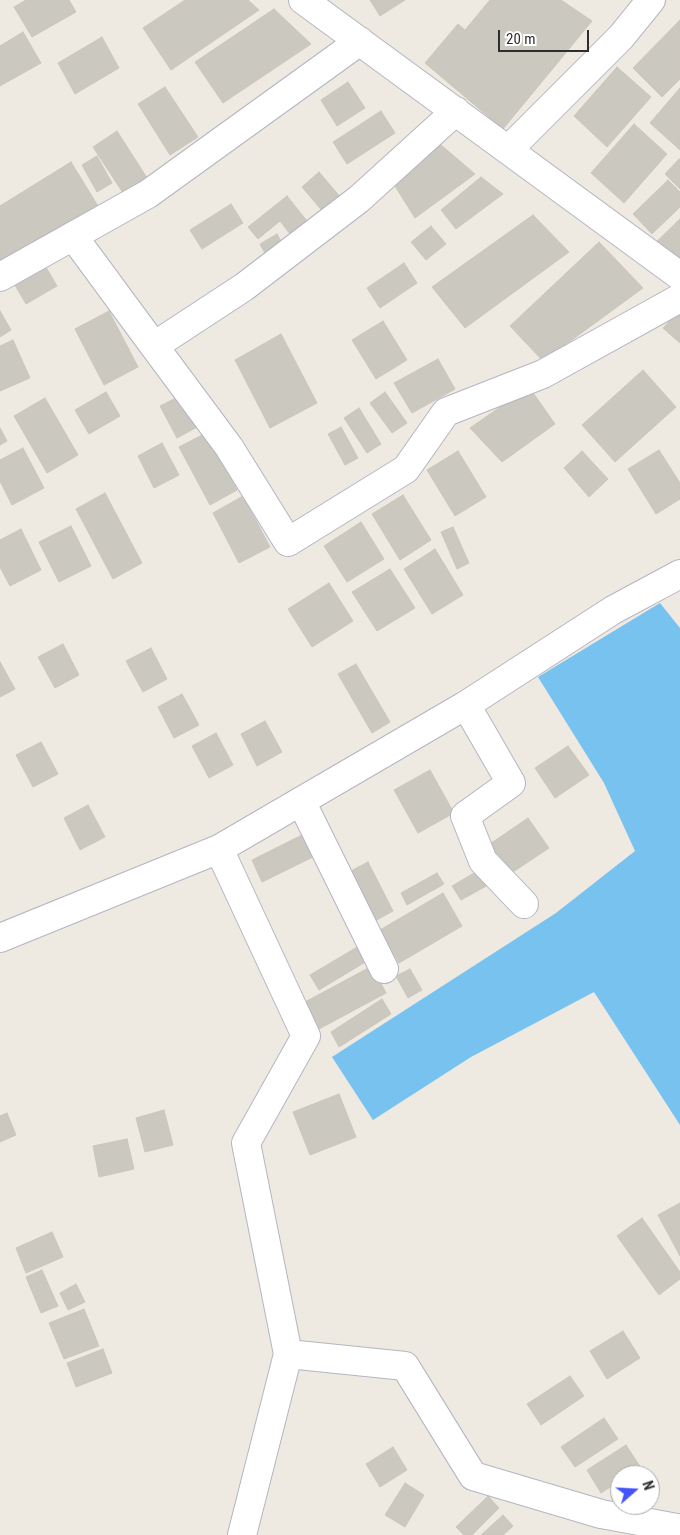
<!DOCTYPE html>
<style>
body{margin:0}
#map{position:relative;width:680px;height:1535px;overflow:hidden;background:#efeae1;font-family:"Roboto Condensed",sans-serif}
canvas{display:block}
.north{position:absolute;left:610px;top:1465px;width:50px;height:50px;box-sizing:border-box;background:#fff;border:1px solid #ababab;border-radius:50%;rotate:71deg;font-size:14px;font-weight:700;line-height:20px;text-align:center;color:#2e2e2e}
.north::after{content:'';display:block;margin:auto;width:18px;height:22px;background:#4554f8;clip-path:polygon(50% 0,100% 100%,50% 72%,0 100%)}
.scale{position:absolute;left:498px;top:30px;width:91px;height:22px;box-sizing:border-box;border:2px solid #2e2e2e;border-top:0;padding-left:6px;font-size:15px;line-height:18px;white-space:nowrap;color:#2e2e2e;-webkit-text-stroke:4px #fff;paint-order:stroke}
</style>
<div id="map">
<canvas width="680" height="1535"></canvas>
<div class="north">N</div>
<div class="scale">20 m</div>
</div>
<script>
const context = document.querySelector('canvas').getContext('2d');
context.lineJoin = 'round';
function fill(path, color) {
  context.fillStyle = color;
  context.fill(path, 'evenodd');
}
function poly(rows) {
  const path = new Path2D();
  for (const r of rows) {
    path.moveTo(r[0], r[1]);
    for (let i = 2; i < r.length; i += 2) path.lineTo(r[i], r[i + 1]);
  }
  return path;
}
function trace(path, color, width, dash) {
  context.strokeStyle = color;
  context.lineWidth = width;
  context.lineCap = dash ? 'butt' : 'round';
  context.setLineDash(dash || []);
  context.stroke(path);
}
fill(poly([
 [660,603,680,628,680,1125,594,992,471,1057,373,1120,332,1057,556,913,635,851,604,783,538,677]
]), '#77c2ee');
const building = poly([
 [26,0,69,0,76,12,32,37,14,7,26,0],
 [185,0,248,0,259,10,171,70,143,28,185,0],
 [370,0,405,0,380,16,370,0],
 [490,0,561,0,592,21,503,129,425,63,458,24,465,30,490,0],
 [274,9,311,44,223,103,195,62,274,9],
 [680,20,680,79,662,97,633,68,680,20],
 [23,32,41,63,0,86,0,46,23,32],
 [102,37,119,68,75,94,58,63,102,37],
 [617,67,651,97,607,147,574,116,617,67],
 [348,82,365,108,337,126,321,100,348,82],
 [165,87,198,137,170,155,138,104,165,87],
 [680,88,680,150,650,123,680,88],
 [381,111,395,133,347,164,333,142,381,111],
 [634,124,667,154,624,203,591,173,634,124],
 [117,131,149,181,125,196,93,147,117,131],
 [441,145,475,174,415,218,390,178,441,145],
 [97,156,112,183,97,192,82,165,97,156],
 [679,159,680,161,680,189,665,174,679,159],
 [71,162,98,206,0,267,0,206,71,162],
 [319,172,342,199,324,213,302,187,319,172],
 [481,177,503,194,456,229,441,210,481,177],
 [668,180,680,192,680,207,652,234,633,214,668,180],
 [287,196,311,226,294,239,280,221,258,239,248,227,287,196],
 [231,204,243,223,202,249,190,230,231,204],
 [533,215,569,252,465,328,432,287,533,215],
 [680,219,680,257,668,269,649,249,680,219],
 [431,226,446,244,426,260,411,242,431,226],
 [277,234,285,249,268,259,260,244,277,234],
 [599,242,643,288,543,361,510,326,599,242],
 [43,262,57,286,26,304,12,280,43,262],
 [404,263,417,283,380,308,367,288,404,263],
 [680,310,680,343,663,328,680,310],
 [0,311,11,330,0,337,0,311],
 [109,311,138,367,104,385,75,329,109,311],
 [383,321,407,360,376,379,352,340,383,321],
 [281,334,317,403,270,428,235,360,281,334],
 [13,340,30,378,0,391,0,346,13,340],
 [438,359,455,389,412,413,394,383,438,359],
 [643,370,676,407,615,462,582,425,643,370],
 [529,387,555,424,502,462,470,428,529,387],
 [106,392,120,416,89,434,75,410,106,392],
 [385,392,407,423,392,433,370,403,385,392],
 [184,394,201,425,177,438,160,406,184,394],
 [45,398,78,455,47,473,14,416,45,398],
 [359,408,381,444,367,453,344,418,359,408],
 [341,427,358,458,345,465,328,434,341,427],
 [0,428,7,441,0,445,0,428],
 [206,433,237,490,210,505,179,447,206,433],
 [162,443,179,475,154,488,138,456,162,443],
 [23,448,44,488,12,505,0,481,0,460,23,448],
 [659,450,680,483,680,499,656,514,628,469,659,450],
 [458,451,486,497,455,516,427,470,458,451],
 [582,451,608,479,589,497,564,468,582,451],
 [105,493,142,563,113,579,76,509,105,493],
 [403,495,431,540,400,560,372,514,403,495],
 [243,496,270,547,239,563,213,513,243,496],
 [361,522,384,559,347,582,324,546,361,522],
 [71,526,91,566,59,582,39,542,71,526],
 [453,527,469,563,457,569,441,532,453,527],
 [21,529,41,570,10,586,0,567,0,540,21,529],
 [435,549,463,595,432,614,404,569,435,549],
 [390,569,415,608,377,631,352,592,390,569],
 [329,583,353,621,312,647,288,609,329,583],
 [63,644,79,675,55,688,38,657,63,644],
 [151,648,167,679,143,692,126,661,151,648],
 [0,662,15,689,0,697,0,662],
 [356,664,390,722,372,733,338,674,356,664],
 [182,694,199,725,174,738,158,707,182,694],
 [265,721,282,752,257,766,241,734,265,721],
 [216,733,233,765,209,778,192,746,216,733],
 [41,742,58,774,33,787,16,755,41,742],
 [568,746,589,775,555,798,535,768,568,746],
 [430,770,454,813,418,833,394,790,430,770],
 [88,805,105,837,80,850,64,818,88,805],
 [528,818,549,848,504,878,484,848,528,818],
 [306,833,317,855,262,882,252,860,306,833],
 [368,862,393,911,375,921,349,872,368,862],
 [481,869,490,884,461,900,452,886,481,869],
 [437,873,444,884,407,905,401,893,437,873],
 [443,893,462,926,399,963,380,930,443,893],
 [359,946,367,961,319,990,310,975,359,946],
 [372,966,386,993,319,1029,305,1002,372,966],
 [410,969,422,990,408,998,396,976,410,969],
 [382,999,391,1014,339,1047,331,1032,382,999],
 [339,1094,356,1137,310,1155,293,1112,339,1094],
 [164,1110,173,1145,145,1152,136,1118,164,1110],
 [7,1113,16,1135,0,1142,0,1116,7,1113],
 [127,1139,134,1169,99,1177,93,1146,127,1139],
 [680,1203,680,1256,658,1215,680,1203],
 [642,1218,680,1272,680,1279,659,1295,617,1236,642,1218],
 [52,1232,63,1257,26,1273,16,1248,52,1232],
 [42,1270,58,1306,41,1313,26,1277,42,1270],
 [76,1284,85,1302,68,1310,60,1293,76,1284],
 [84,1309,99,1346,64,1359,49,1323,84,1309],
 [623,1331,640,1358,607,1379,590,1351,623,1331],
 [103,1349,112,1373,76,1387,67,1363,103,1349],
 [570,1376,584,1396,541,1425,527,1404,570,1376],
 [604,1418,618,1439,575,1467,561,1447,604,1418],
 [626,1445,641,1468,629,1475,620,1475,620,1481,601,1493,587,1470,626,1445],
 [393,1447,407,1470,380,1487,366,1464,393,1447],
 [405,1483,424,1495,405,1527,385,1515,405,1483],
 [488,1496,499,1508,472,1535,464,1535,456,1527,488,1496],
 [503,1515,513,1526,503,1535,481,1535,503,1515]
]);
fill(building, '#cbc8bf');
trace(building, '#cbc6ba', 1);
const minor = poly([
 [303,0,680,276],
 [508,150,621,37,651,0],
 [73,236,154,346,244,287,359,199,456,111],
 [0,277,148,194,360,41],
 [154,346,229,447,288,542,406,469,446,412,543,374,680,298],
 [466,705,511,783,465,816,483,861,524,904],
 [301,801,384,969],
 [219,849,306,1036,246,1143,288,1354,242,1535],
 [0,938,219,849,466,705,613,610,680,574],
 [288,1354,405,1366,473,1476,601,1514,677,1528]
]);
trace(minor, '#b4b5c1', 30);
trace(minor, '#fff', 28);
</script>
